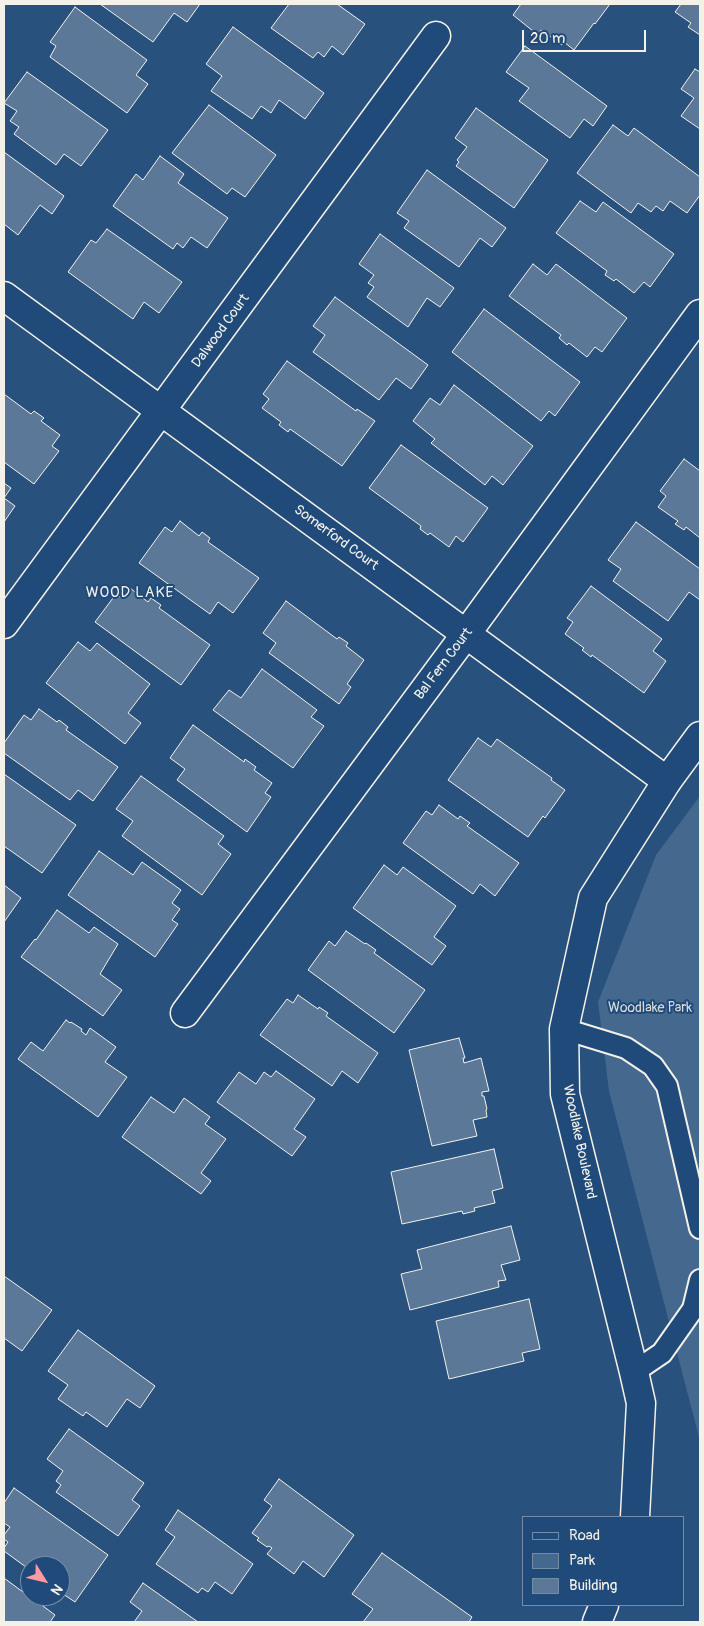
<!DOCTYPE html>
<style>
body{margin:0}
#map{position:relative;width:704px;height:1626px;overflow:hidden;background:#28517e;font-family:Pangolin,sans-serif}
canvas{display:block}
.frame{position:absolute;inset:0;border:5px solid #f4f1e8;pointer-events:none}
.legend{position:absolute;left:522px;top:1516px;width:162px;height:90px;box-sizing:border-box;background:#1f4a7a;border:1px solid #748da6;margin:0;padding:6px 9px;list-style:none;font-size:15px;color:#f4f1e8}
.legend li{display:flex;align-items:center;gap:10px;height:25px}
.legend b{width:25px;border:1px solid #748da6}
.north{position:absolute;left:20px;top:1556px;width:50px;height:50px;box-sizing:border-box;background:#1f4a7a;border:1px solid #748da6;border-radius:50%;rotate:126deg;font-size:14px;font-weight:700;line-height:20px;text-align:center;color:#f4f1e8}
.north::after{content:'';display:block;margin:auto;width:18px;height:22px;background:#ff9aa2;clip-path:polygon(50% 0,100% 100%,50% 72%,0 100%)}
.scale{position:absolute;left:522px;top:30px;width:124px;height:22px;box-sizing:border-box;border:2px solid #f4f1e8;border-top:0;padding-left:6px;font-size:15px;line-height:18px;white-space:nowrap;color:#f4f1e8;-webkit-text-stroke:4px #1f4a7a;paint-order:stroke}
</style>
<div id="map">
<canvas width="704" height="1626"></canvas>
<div class="frame"></div>
<ul class="legend">
<li><b style="height:6px;background:#1f4a7a"></b>Road</li>
<li><b style="height:14px;background:#45688e"></b>Park</li>
<li><b style="height:14px;background:#5b7899"></b>Building</li>
</ul>
<div class="north">N</div>
<div class="scale">20 m</div>
</div>
<script>
const context = document.querySelector('canvas').getContext('2d');
context.lineJoin = 'round';
function fill(path, color) {
  context.fillStyle = color;
  context.fill(path, 'evenodd');
}
function poly(rows) {
  const path = new Path2D();
  for (const r of rows) {
    path.moveTo(r[0], r[1]);
    for (let i = 2; i < r.length; i += 2) path.lineTo(r[i], r[i + 1]);
  }
  return path;
}
function trace(path, color, width, dash) {
  context.strokeStyle = color;
  context.lineWidth = width;
  context.lineCap = dash ? 'butt' : 'round';
  context.setLineDash(dash || []);
  context.stroke(path);
}
function drawText(font, color, halo, rows, align = 'center') {
  context.font = font + ' Pangolin,sans-serif';
  context.lineWidth = 4;
  context.setLineDash([]);
  context.textBaseline = 'middle';
  context.strokeStyle = halo;
  context.fillStyle = color;
  for (const [text, x, y, turn = 0] of rows) {
    context.save();
    context.translate(x, y);
    context.rotate((+turn || 0) * Math.PI / 180);
    context.textAlign = isNaN(turn) ? turn : align;
    if (halo) context.strokeText(text, 0, 0);
    context.fillText(text, 0, 0);
    context.restore();
  }
}
fill(poly([
 [700,796,700,1441,609,1091,598,1002,656,855]
]), '#45688e');
const building = poly([
 [100,4,200,4,187,22,174,13,153,42,100,4],
 [289,4,337,4,365,24,343,55,332,46,324,57,318,52,313,58,271,28,289,4],
 [521,4,610,4,595,24,594,23,574,50,564,42,562,45,541,30,538,35,513,15,521,4],
 [681,4,700,4,700,35,688,27,691,23,675,12,681,4],
 [75,7,147,60,136,75,148,84,127,113,50,57,56,46,50,42,75,7],
 [233,27,324,93,305,119,279,100,271,113,261,106,252,119,211,91,222,76,206,64,233,27],
 [525,46,607,106,593,126,584,119,570,138,519,101,529,88,506,72,525,46],
 [695,69,700,72,700,129,681,116,694,98,681,89,695,69],
 [27,72,108,130,81,166,64,154,56,165,14,134,19,127,10,121,17,111,4,103,27,72],
 [209,105,276,155,245,197,232,188,227,194,172,153,209,105],
 [476,108,548,160,514,208,456,166,459,162,457,160,467,147,455,138,476,108],
 [613,125,628,136,634,128,700,177,700,195,687,213,670,201,663,211,656,206,651,212,638,203,631,213,577,173,613,125],
 [4,152,64,196,52,214,40,205,18,235,4,224,4,152],
 [160,156,184,174,178,183,228,218,207,248,191,237,183,248,177,243,173,249,113,206,136,174,143,180,160,156],
 [427,170,506,228,492,247,480,238,459,267,404,228,409,221,397,213,427,170],
 [580,201,596,212,603,202,674,254,650,287,644,282,634,293,616,279,614,281,605,275,607,271,556,233,580,201],
 [107,229,182,282,159,313,144,302,133,319,68,272,91,240,96,243,107,229],
 [380,234,454,288,440,307,427,298,408,327,367,297,374,287,368,283,374,275,359,264,380,234],
 [533,264,547,275,556,264,627,318,602,352,595,347,587,357,569,343,567,345,559,338,561,335,509,296,533,264],
 [335,297,428,365,411,389,396,378,379,400,313,352,325,335,313,326,335,297],
 [484,309,580,382,555,416,549,411,541,421,452,352,484,309],
 [287,361,356,411,357,409,375,421,342,466,290,429,288,432,279,425,281,422,262,408,269,399,263,394,287,361],
 [454,385,533,446,503,485,492,476,485,485,431,443,435,439,413,421,430,398,440,405,454,385],
 [4,394,31,414,34,411,44,418,41,421,60,435,52,446,59,451,34,484,4,462,4,394],
 [401,445,488,508,463,542,456,536,449,547,430,533,428,535,420,529,421,526,369,488,401,445],
 [684,459,700,471,700,538,686,527,684,530,675,524,678,521,658,507,666,496,660,491,684,459],
 [4,483,11,488,4,498,15,506,4,522,4,483],
 [180,521,199,536,202,532,210,538,208,542,259,578,233,613,218,602,210,614,139,563,165,527,172,532,180,521],
 [636,522,700,569,700,600,689,592,668,621,613,581,621,569,608,560,636,522],
 [591,586,662,639,653,651,666,661,644,693,592,655,591,657,582,650,584,648,565,634,573,622,567,618,591,586],
 [130,588,148,602,151,598,161,605,159,608,210,645,181,685,95,622,116,594,122,598,130,588],
 [286,601,337,639,339,637,348,643,346,646,364,660,347,684,351,687,339,704,269,653,276,643,263,633,286,601],
 [78,642,90,651,97,643,150,684,128,713,141,723,125,744,46,683,78,642],
 [262,669,317,710,311,717,324,726,293,768,213,710,229,690,241,698,262,669],
 [39,709,57,722,59,720,68,727,66,730,118,767,93,801,78,790,70,800,4,753,4,743,24,715,31,720,39,709],
 [193,725,244,762,245,759,256,767,254,770,272,783,265,793,271,797,247,832,177,780,185,769,170,758,193,725],
 [478,738,491,747,497,739,552,778,551,780,565,790,545,818,543,816,528,837,448,780,478,738],
 [4,774,76,825,42,873,4,846,4,774],
 [141,776,224,836,218,844,231,854,202,895,122,836,133,821,116,809,141,776],
 [439,805,458,819,460,816,470,823,467,826,519,863,495,896,480,884,473,894,403,843,426,811,432,815,439,805],
 [99,851,133,875,142,862,181,890,172,903,180,909,172,920,178,924,155,957,68,895,99,851],
 [384,865,397,875,403,867,456,906,434,937,446,946,432,965,353,908,384,865],
 [4,885,21,898,4,922,4,885],
 [57,910,89,933,94,927,118,944,100,974,122,990,103,1016,21,957,35,939,36,940,57,910],
 [346,931,365,944,366,943,376,950,374,953,425,990,394,1033,308,970,329,941,335,946,346,931],
 [298,995,318,1009,319,1007,328,1013,326,1016,378,1053,358,1083,342,1071,332,1086,260,1035,287,999,293,1003,298,995],
 [66,1020,70,1023,71,1022,82,1029,81,1031,86,1035,90,1028,116,1047,105,1062,127,1077,98,1117,18,1059,31,1042,43,1051,66,1020],
 [459,1038,465,1058,463,1058,464,1063,481,1058,489,1091,482,1092,482,1096,484,1096,487,1109,486,1110,487,1117,473,1120,477,1136,432,1146,409,1050,459,1038],
 [276,1071,315,1099,294,1129,306,1137,292,1156,217,1102,239,1072,256,1084,264,1072,271,1077,276,1071],
 [151,1097,174,1113,184,1098,210,1117,205,1124,226,1139,201,1173,211,1181,201,1194,122,1137,151,1097],
 [494,1149,503,1188,492,1191,495,1203,474,1208,475,1211,463,1214,462,1211,402,1224,391,1172,494,1149],
 [511,1226,520,1260,501,1265,506,1280,498,1281,499,1287,410,1310,401,1274,422,1269,417,1250,511,1226],
 [4,1276,52,1310,22,1351,4,1338,4,1276],
 [529,1299,540,1349,522,1353,524,1361,449,1379,436,1321,529,1299],
 [78,1330,155,1386,140,1408,127,1399,107,1427,86,1412,83,1416,58,1399,68,1385,48,1371,78,1330],
 [69,1429,144,1483,132,1500,140,1506,118,1536,56,1492,61,1485,56,1481,63,1471,47,1459,69,1429],
 [279,1479,354,1535,324,1577,303,1561,294,1574,267,1554,272,1548,269,1546,267,1547,257,1540,259,1538,252,1533,272,1506,264,1500,279,1479],
 [14,1488,108,1555,75,1602,60,1592,60,1566,30,1566,30,1570,4,1551,4,1548,8,1542,4,1539,4,1535,10,1527,4,1523,4,1503,14,1488],
 [178,1510,253,1564,232,1594,215,1582,208,1592,202,1588,198,1593,156,1564,175,1537,165,1530,178,1510],
 [382,1553,472,1617,469,1622,363,1622,373,1609,352,1594,382,1553],
 [4,1578,23,1592,28,1585,30,1587,30,1596,42,1596,47,1599,43,1606,55,1615,50,1622,4,1622,4,1578],
 [143,1583,198,1622,134,1622,142,1611,130,1602,143,1583]
]);
fill(building, '#5b7899');
trace(building, '#f4f1e8', 1);
const lane = poly([
 [564,1029,626,1048,653,1066,667,1086,700,1228],
 [634,1372,662,1353,693,1309,700,1280]
]);
const street = poly([
 [4,296,667,781],
 [4,624,436,36],
 [185,1013,466,634,700,314]
]);
const secondary = poly([
 [635,1517,641,1403,634,1372,565,1094,564,1029,593,898,667,781,700,736],
 [597,1622,604,1605]
]);
trace(lane, '#f4f1e8', 24);
trace(street, '#f4f1e8', 31);
trace(secondary, '#f4f1e8', 31);
trace(lane, '#1f4a7a', 20);
trace(street, '#1f4a7a', 28);
trace(secondary, '#1f4a7a', 28);
drawText('14px', '#f4f1e8', '#1f4a7a', [
 ["Dalwood Court",221,331,-54],
 ["Somerford Court",336,538,36],
 ["Bal Fern Court",444,664,-53],
 ["Woodlake Boulevard",579,1142,78]
]);
drawText('14px', '#dadcda', '#1f4a7a', [
 ["Woodlake Park",650,1008]
]);
context.letterSpacing = '1px';
drawText('15px', '#f4f1e8', '#1f4a7a', [
 ["WOOD LAKE",130,593]
]);
context.letterSpacing = '0px';
</script>
